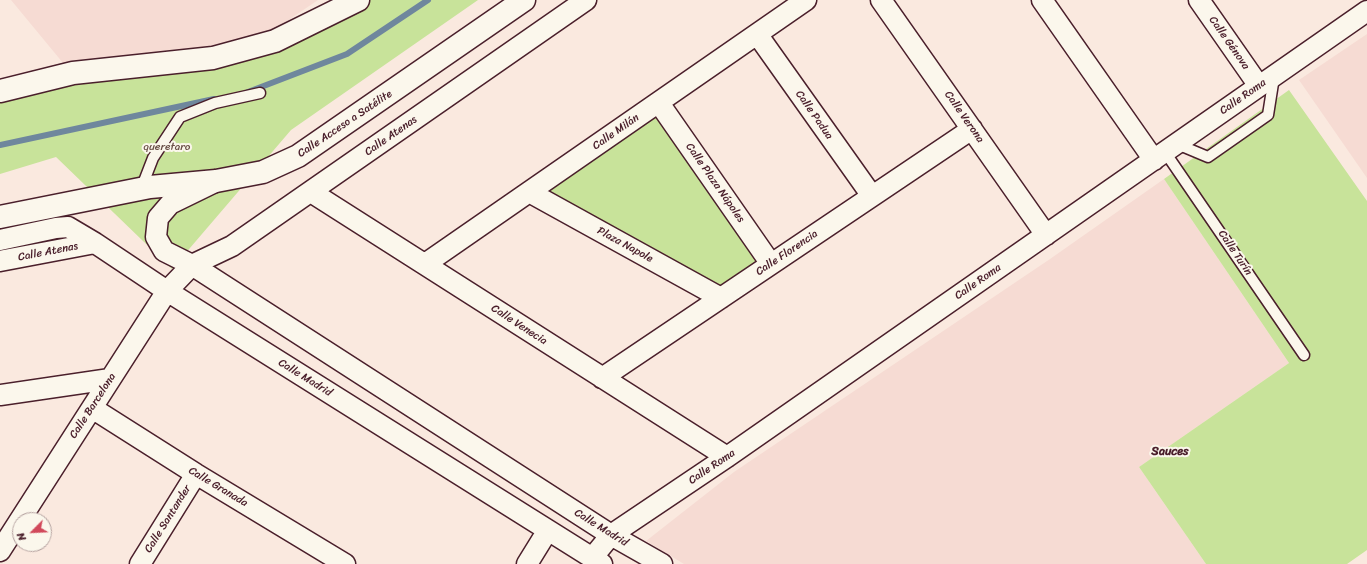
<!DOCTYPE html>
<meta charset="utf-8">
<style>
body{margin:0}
#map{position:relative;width:1367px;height:564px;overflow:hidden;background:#fae9df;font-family:Sriracha,sans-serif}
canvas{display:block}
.north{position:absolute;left:12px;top:512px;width:40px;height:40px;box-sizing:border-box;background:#fbf7ec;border:1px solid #b4a19f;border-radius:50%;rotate:246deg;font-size:11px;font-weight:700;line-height:16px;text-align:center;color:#4a1f2b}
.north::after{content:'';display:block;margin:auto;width:14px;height:18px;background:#d1495b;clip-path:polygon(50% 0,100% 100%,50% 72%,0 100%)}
</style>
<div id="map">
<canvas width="1367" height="564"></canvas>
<div class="north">N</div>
</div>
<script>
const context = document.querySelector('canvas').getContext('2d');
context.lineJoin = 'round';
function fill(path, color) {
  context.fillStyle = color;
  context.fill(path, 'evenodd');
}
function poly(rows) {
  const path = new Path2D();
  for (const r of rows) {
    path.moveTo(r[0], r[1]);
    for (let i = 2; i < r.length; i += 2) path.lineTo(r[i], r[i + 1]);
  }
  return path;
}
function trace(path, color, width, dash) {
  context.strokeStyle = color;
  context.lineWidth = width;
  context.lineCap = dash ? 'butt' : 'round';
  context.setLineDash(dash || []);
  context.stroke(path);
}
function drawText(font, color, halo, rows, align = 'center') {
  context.font = font + ' Sriracha,sans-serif';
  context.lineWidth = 4;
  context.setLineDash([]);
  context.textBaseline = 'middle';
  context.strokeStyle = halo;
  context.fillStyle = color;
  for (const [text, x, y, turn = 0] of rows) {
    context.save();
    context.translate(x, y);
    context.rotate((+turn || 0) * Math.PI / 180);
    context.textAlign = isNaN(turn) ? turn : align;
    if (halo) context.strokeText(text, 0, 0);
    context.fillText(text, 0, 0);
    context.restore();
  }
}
fill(poly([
 [11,0,318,0,259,40,68,69],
 [1367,34,1367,178,1299,80],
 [1164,179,1289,363,1139,467,1206,564,684,564,646,541,734,472,1050,259]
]), '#f6dbd3');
fill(poly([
 [344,0,478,0,291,130,172,269,56,157,0,174,0,102,310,24],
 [1289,90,1367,201,1367,550,1347,564,1206,564,1139,467,1289,363,1164,179],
 [659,103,771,264,721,298,529,192]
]), '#c8e39a');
trace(poly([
 [248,92,347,54,428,0],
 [0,145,214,99]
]), '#6f879d', 6);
const service = poly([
 [1177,144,1208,157,1268,115,1274,77],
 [1165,152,1304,355],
 [141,189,153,158,180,117,215,103,260,93]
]);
const minor = poly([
 [881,0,1046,235],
 [1042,0,1154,160],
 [1199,0,1259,86],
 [757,34,872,196],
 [659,103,771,264],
 [213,183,170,204,158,218,156,237,164,251,192,265,611,535,662,564],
 [311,192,727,457],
 [529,192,721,298],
 [0,240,56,228,68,227,95,243,167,291,602,564],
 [0,261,95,243],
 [425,264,806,0],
 [602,378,972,129],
 [0,395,110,379],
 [92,408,196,474,345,564],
 [0,551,167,291,192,265,232,246,586,0],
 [592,558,611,535,727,457,1367,11],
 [140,564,196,474],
 [527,564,548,530]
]);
const secondary = poly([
 [0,91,73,73,213,58,275,41,358,0],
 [0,217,150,187,216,181,263,172,298,156,524,0]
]);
trace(service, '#4a1f2b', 13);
trace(minor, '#4a1f2b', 23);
trace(secondary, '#4a1f2b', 25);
trace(service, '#fbf7ec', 10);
trace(minor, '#fbf7ec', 20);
trace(secondary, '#fbf7ec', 22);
drawText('11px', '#4a1f2b', '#fbf7ec', [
 ["Calle Génova",1229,43,55],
 ["Calle Roma",1243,97,-35],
 ["Calle Padua",814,115,55],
 ["Calle Verona",964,117,55],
 ["Calle Acceso a Satélite",345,124,-34],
 ["Calle Milán",616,132,-35],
 ["Calle Atenas",391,136,-35],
 ["Calle Plaza Nápoles",715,183,55],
 ["Plaza Napole",625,245,29],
 ["Calle Atenas",48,252,-11],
 ["Calle Florencia",787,253,-34],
 ["Calle Turín",1235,253,56],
 ["Calle Roma",978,282,-35],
 ["Calle Venecia",519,325,33],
 ["Calle Madrid",305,378,32],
 ["Calle Barcelona",93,406,-57],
 ["Calle Roma",712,467,-34],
 ["Calle Granada",218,487,31],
 ["Calle Santander",168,519,-58],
 ["Calle Madrid",601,528,32]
]);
drawText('11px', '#6a5047', '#fbf7ec', [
 ["queretaro",167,147]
]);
drawText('bold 12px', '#4a1f2b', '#fbf7ec', [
 ["Sauces",1170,452]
]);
</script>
